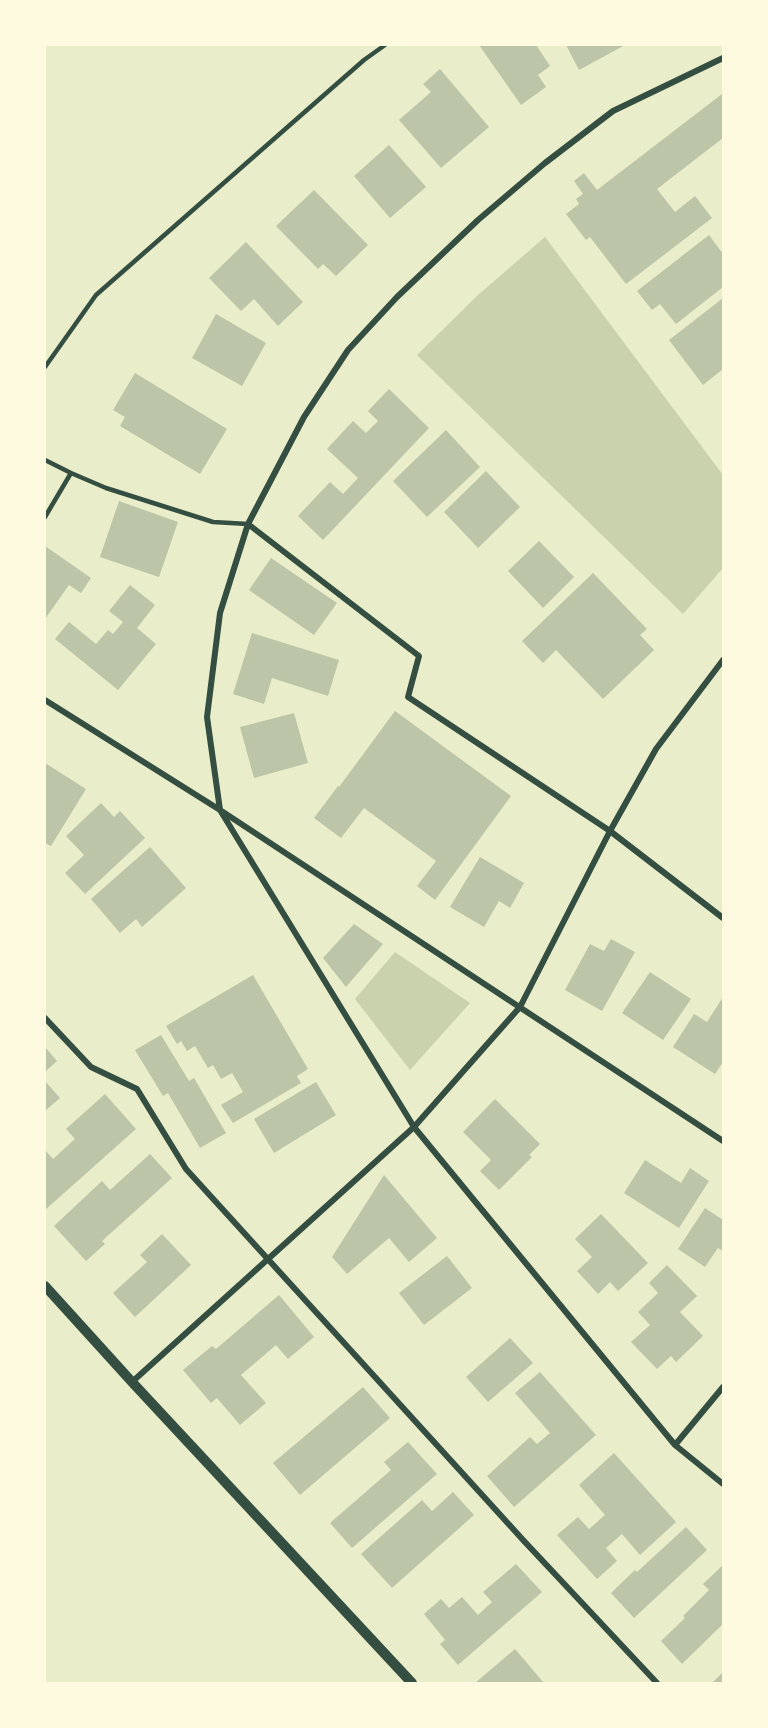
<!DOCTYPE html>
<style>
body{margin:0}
#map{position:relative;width:768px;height:1728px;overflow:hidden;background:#e9edc9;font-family:Jost,sans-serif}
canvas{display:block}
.frame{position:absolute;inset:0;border:46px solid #fefae0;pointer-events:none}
</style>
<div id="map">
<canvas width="768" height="1728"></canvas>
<div class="frame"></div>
</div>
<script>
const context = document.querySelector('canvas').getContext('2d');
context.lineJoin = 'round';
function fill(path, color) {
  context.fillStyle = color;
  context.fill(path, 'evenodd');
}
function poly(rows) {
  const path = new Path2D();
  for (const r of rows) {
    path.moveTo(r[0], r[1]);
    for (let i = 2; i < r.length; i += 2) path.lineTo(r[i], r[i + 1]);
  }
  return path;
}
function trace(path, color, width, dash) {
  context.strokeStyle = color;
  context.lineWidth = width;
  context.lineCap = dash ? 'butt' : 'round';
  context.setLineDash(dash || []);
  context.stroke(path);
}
fill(poly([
 [545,237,723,475,723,568,683,614,417,355,478,295],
 [395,952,470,1003,410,1070,355,999]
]), '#cad2ad');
fill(poly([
 [479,45,536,45,550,66,538,75,546,87,521,105],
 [566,45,625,45,579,70],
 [440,69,489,127,441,168,399,120,431,92,423,84],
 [722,94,723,138,657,189,675,212,695,196,712,218,626,284,590,237,586,240,566,214,579,204,576,199,583,194,574,181,584,173,597,190],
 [389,145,426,187,390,218,354,176],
 [314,190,368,245,336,276,323,264,318,269,276,226],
 [709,235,723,254,723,287,676,324,660,304,652,310,637,291],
 [246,242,303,302,278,326,254,299,241,311,209,278],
 [723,298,723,369,703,385,669,340],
 [216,314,266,343,242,386,192,358],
 [135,373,227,429,200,474,120,426,125,417,113,410],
 [389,389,429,428,323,540,298,516,330,482,343,494,358,478,327,449,353,421,366,433,378,421,368,411],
 [446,430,480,467,427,517,393,481],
 [486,471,520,507,478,548,444,512],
 [119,501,178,522,159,577,100,557],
 [539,541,574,577,543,608,508,571],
 [45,546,91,578,81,593,69,585,45,619],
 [271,558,337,603,314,635,249,590],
 [593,573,647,629,640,635,654,650,603,699,556,650,543,663,522,641],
 [130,585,155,605,137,628,156,644,118,690,55,639,69,622,96,644,108,630,113,634,123,622,109,611],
 [252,633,339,660,328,696,272,678,264,704,233,694],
 [395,711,511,796,435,900,417,886,436,861,364,808,341,838,314,818,338,786,339,787],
 [294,713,308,763,254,778,240,727],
 [45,763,86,789,51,846,45,843],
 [101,803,114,817,120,811,145,838,85,894,65,873,84,855,66,836],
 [150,847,186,888,142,927,136,919,120,933,91,899],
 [480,857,524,883,510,908,499,901,484,927,450,907],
 [354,924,383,944,346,987,323,958],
 [611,939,635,952,602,1011,565,990,590,944,604,951],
 [650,972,691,999,663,1040,622,1013],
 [253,975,308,1069,297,1076,301,1083,233,1123,221,1105,243,1092,232,1073,221,1079,213,1065,208,1068,195,1046,187,1051,181,1041,177,1044,166,1026],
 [723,997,723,1062,715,1074,673,1047,694,1014,707,1022],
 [161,1035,189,1081,194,1078,226,1133,200,1148,168,1093,163,1096,135,1050],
 [45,1047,57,1061,45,1072],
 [45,1081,60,1098,45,1111],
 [316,1082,336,1115,274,1153,254,1119],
 [105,1094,136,1129,45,1210,45,1150,53,1159,75,1139,66,1129],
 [495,1099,540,1144,529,1155,532,1157,499,1190,480,1171,491,1160,463,1132],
 [150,1154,172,1178,102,1241,105,1244,86,1261,54,1226,102,1181,110,1190],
 [645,1160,681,1183,690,1168,709,1181,679,1228,624,1193],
 [384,1175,437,1238,409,1262,389,1238,347,1274,332,1257],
 [705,1208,723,1220,723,1251,718,1248,705,1267,678,1249],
 [601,1214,648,1263,618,1291,610,1282,598,1294,577,1271,592,1257,575,1239],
 [162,1234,191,1265,135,1317,113,1293,147,1262,140,1255],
 [447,1256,472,1288,424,1325,399,1293],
 [667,1265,697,1296,680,1312,703,1336,676,1362,671,1356,657,1369,631,1342,650,1325,638,1312,658,1293,649,1283],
 [279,1295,314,1337,288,1359,276,1345,241,1375,266,1403,240,1425,217,1398,211,1403,183,1370,212,1346,216,1349],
 [510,1338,533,1363,488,1402,466,1377],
 [540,1372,596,1435,514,1507,487,1476,530,1437,537,1444,550,1433,515,1393],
 [363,1387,390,1418,300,1495,273,1463],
 [408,1442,437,1474,352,1548,330,1523,391,1470,384,1462],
 [614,1453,676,1522,640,1555,622,1534,606,1548,617,1561,597,1579,557,1535,578,1517,589,1529,605,1515,579,1485],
 [453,1492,474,1515,392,1588,361,1554,422,1500,432,1511],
 [686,1527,707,1550,634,1618,611,1593,635,1570,637,1572],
 [516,1564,542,1592,458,1665,440,1644,445,1640,424,1614,441,1599,449,1608,462,1597,478,1615,492,1602,483,1592],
 [723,1565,723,1624,682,1664,661,1641,685,1618,683,1616,709,1590,703,1584],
 [515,1649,544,1683,475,1683],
 [723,1672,723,1683,712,1683]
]), '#bcc5a7');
trace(poly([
 [45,367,96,295,364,60,385,45],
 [45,460,71,473,45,517],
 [71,473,106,488,213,522,248,524]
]), '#344e41', 4.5);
trace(poly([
 [723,58,613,111,545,163,478,220,397,297,348,350,304,417,248,524,220,613,207,717,220,810,414,1127,675,1445,723,1484],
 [248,524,419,656,408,697,610,831,723,918],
 [45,700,220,810,723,1141],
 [45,1018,91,1067,137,1089,186,1169,524,1541,657,1683],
 [132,1382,414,1127,520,1007,610,831,656,749,723,660],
 [675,1445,723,1387]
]), '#344e41', 6);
trace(poly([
 [45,1286,132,1382,412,1683]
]), '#344e41', 10);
</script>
